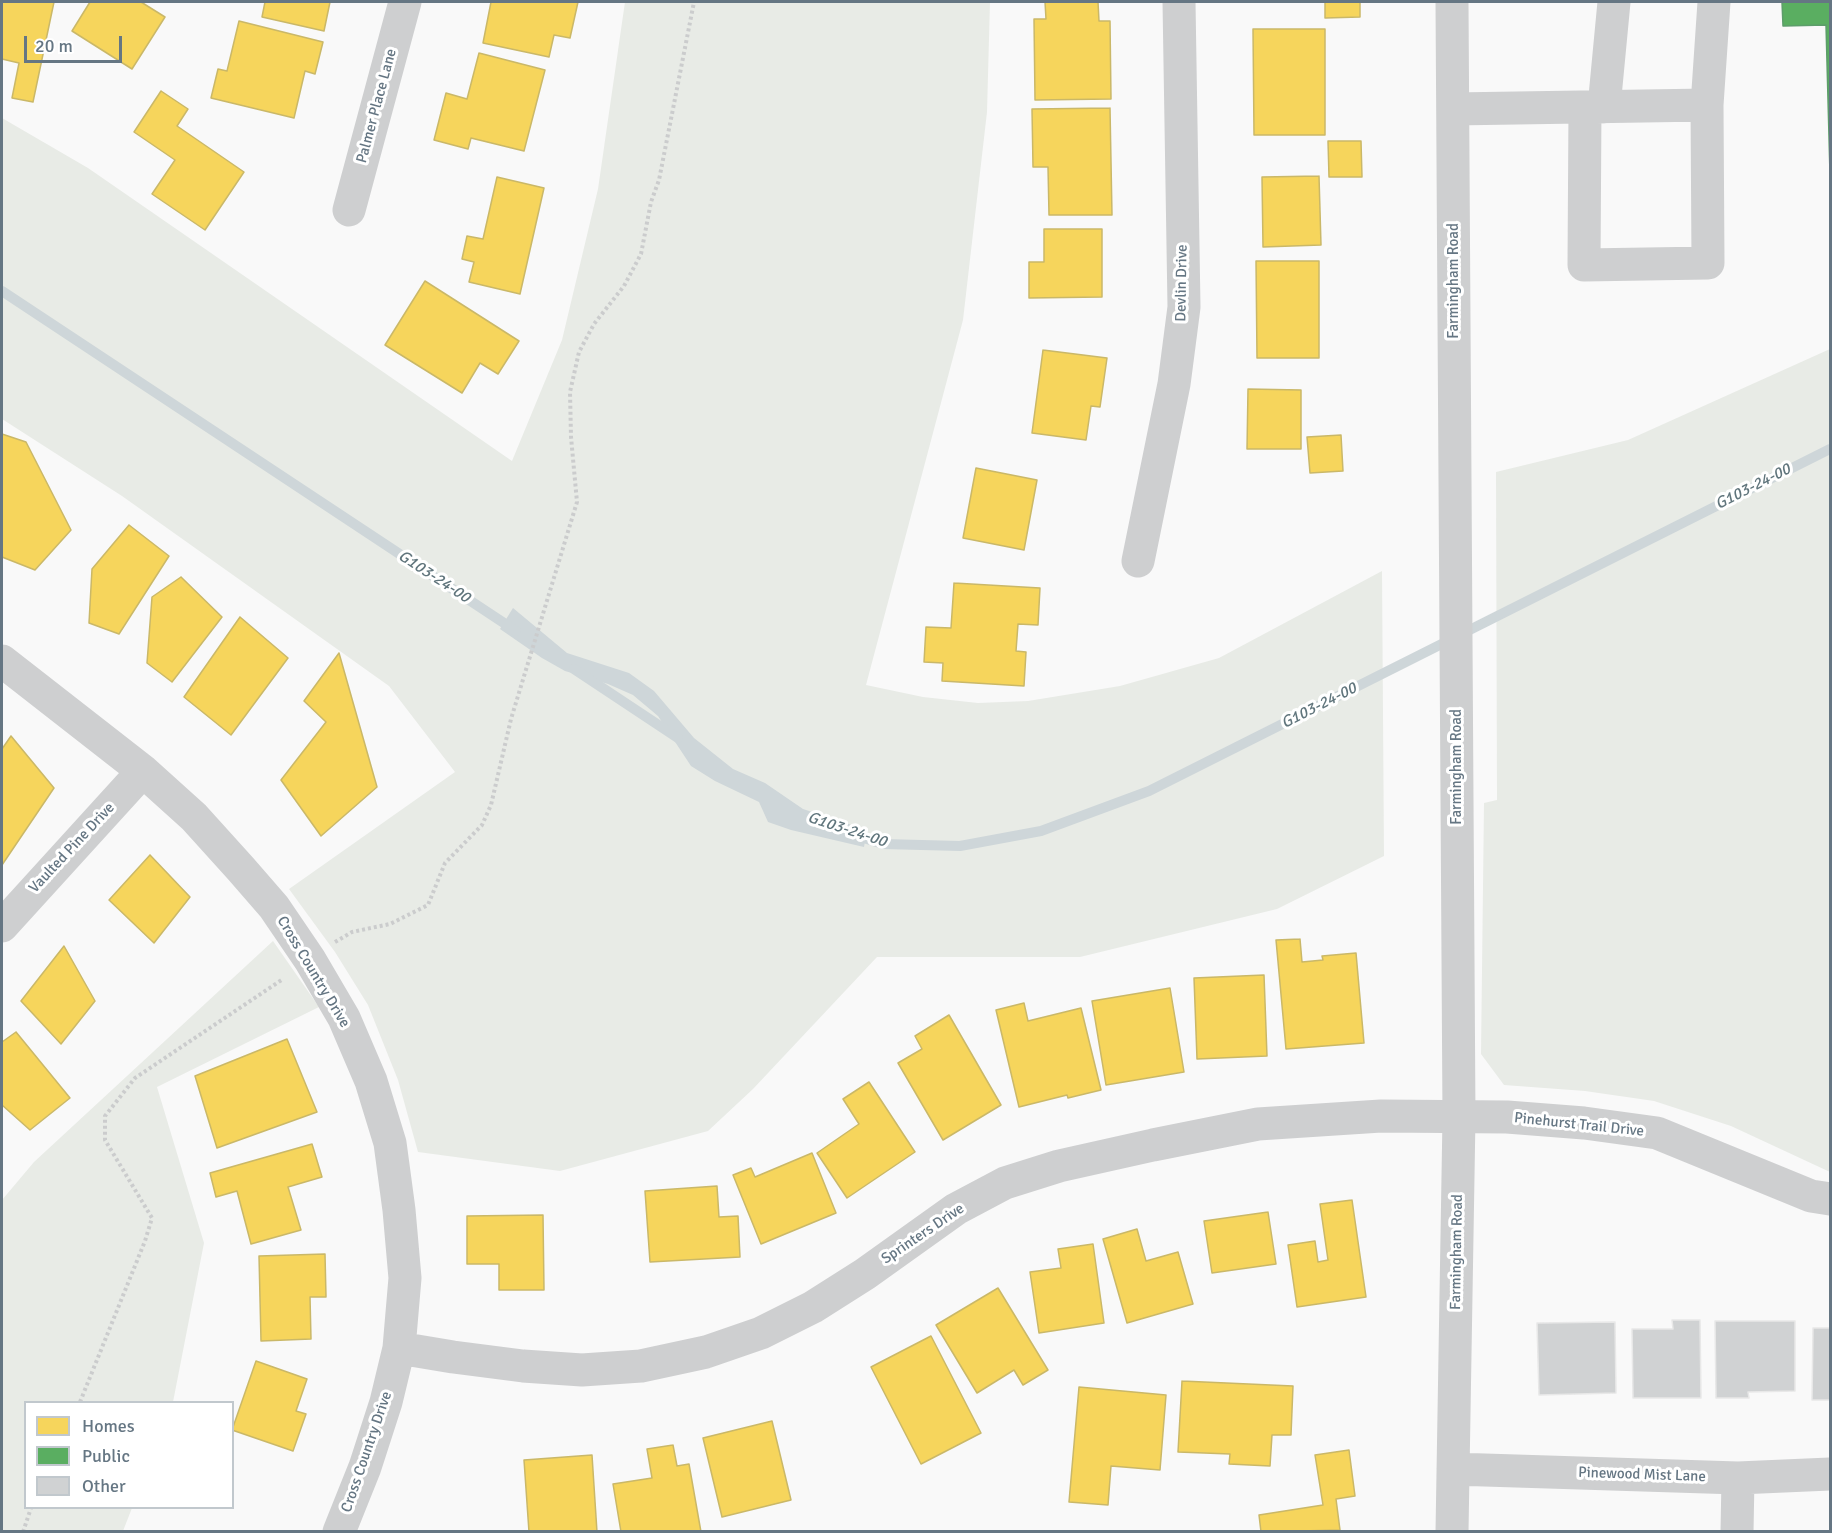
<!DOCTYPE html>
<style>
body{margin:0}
#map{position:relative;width:1832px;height:1533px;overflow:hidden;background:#f9f9f9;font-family:Signika,sans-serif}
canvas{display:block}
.frame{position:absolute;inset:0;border:3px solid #657683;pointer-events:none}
.legend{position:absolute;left:24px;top:1401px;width:210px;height:108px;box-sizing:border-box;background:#fff;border:2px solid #c1c8cd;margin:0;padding:8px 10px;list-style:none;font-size:18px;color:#657683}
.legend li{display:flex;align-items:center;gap:12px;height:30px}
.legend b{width:30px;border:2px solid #c1c8cd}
.scale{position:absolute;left:24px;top:36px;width:98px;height:27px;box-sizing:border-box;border:3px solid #657683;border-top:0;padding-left:8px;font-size:18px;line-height:21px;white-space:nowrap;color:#657683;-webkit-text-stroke:4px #fff;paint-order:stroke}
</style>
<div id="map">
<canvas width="1832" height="1533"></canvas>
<div class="frame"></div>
<ul class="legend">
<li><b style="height:16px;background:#f6d55c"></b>Homes</li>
<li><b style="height:16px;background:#5aae61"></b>Public</li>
<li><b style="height:16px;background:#d0d2d3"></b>Other</li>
</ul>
<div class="scale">20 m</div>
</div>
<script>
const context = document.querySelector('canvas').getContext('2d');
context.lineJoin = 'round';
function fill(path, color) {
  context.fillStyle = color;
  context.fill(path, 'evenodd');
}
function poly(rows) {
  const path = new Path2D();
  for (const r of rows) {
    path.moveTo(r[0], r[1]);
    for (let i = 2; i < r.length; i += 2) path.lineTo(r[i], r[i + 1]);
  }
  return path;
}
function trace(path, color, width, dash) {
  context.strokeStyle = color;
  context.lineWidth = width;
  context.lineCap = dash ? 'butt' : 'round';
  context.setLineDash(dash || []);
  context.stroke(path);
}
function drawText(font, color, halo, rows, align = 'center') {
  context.font = font + ' Signika,sans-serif';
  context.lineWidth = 6;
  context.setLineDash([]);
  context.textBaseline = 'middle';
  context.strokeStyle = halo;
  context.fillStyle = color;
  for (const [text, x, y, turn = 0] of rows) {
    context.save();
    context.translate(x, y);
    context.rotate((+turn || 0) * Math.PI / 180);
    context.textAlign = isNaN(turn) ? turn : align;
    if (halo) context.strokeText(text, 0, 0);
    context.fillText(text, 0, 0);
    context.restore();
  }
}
fill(poly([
 [625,2,990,2,987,112,963,320,866,685,923,697,978,703,1028,701,1120,686,1219,658,1382,571,1384,856,1277,909,1080,957,877,957,753,1089,708,1131,560,1171,418,1152,398,1080,368,1005,335,952,289,889,455,772,389,686,122,496,2,419,2,118,88,168,512,461,562,340,598,189],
 [1830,349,1830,1172,1731,1126,1654,1101,1585,1091,1504,1085,1481,1054,1484,803,1497,800,1496,472,1628,440],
 [273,941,319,1007,157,1087,204,1243,173,1402,26,1402,26,1508,132,1508,123,1531,2,1532,2,1200,34,1162]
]), '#e8ebe6');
fill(poly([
 [513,608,567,653,629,673,654,691,694,738,733,769,765,783,803,809,867,830,864,847,791,830,768,822,759,802,715,781,691,766,658,716,633,695,608,684,565,671,542,658,500,629]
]), '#ced6d9');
const homes = poly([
 [2,2,54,2,33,102,12,98,19,63,2,59,2,2],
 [90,2,141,2,165,17,132,69,72,31,90,2],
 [265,2,330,2,324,31,262,17,265,2],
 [491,2,578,2,570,38,554,35,549,57,483,43,491,2],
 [1045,2,1098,2,1099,21,1110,21,1111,99,1035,100,1034,19,1046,19,1045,2],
 [1325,2,1360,2,1360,17,1325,18,1325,2],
 [239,21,323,42,315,74,305,71,294,118,211,98,218,69,227,71,239,21],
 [1253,29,1325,29,1325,135,1254,135,1253,29],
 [479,53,545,70,524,151,471,138,468,149,434,140,446,93,467,99,479,53],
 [161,91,188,109,177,126,244,172,205,230,152,194,175,160,134,132,161,91],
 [1110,108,1112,215,1049,215,1048,167,1033,167,1032,109,1110,108],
 [1328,141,1361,141,1362,177,1329,177,1328,141],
 [1319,176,1321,245,1263,247,1262,177,1319,176],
 [497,177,544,188,520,294,469,282,474,262,462,259,467,236,483,239,497,177],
 [1044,229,1102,229,1102,297,1029,298,1029,262,1044,262,1044,229],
 [1256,261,1319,261,1319,358,1257,358,1256,261],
 [425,281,519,341,498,374,480,363,462,393,385,345,425,281],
 [1043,350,1107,358,1100,407,1091,406,1086,440,1032,433,1043,350],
 [1248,389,1301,390,1301,449,1247,449,1248,389],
 [2,434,26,442,71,530,35,570,2,557,2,434],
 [1341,435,1343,471,1310,473,1307,437,1341,435],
 [976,468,1037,480,1024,550,963,538,976,468],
 [129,525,169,556,119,634,89,623,92,569,129,525],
 [181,577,222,617,172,682,147,663,152,597,181,577],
 [954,583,1040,588,1038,625,1018,624,1016,651,1026,652,1024,686,942,681,943,663,924,662,926,627,951,628,954,583],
 [240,617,288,658,231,735,184,697,240,617],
 [339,653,377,787,321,836,281,780,326,722,304,701,339,653],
 [11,736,54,788,2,865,2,749,11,736],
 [150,855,190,897,154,943,109,900,150,855],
 [1300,939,1302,962,1323,960,1322,956,1356,953,1364,1043,1286,1049,1276,940,1300,939],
 [64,946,95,1001,61,1044,21,1001,64,946],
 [1264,975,1267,1056,1197,1059,1194,978,1264,975],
 [1170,988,1184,1072,1106,1085,1092,1001,1170,988],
 [1024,1003,1028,1021,1081,1008,1101,1090,1068,1098,1067,1095,1019,1107,996,1010,1024,1003],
 [949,1015,1001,1105,943,1140,898,1063,922,1049,915,1036,949,1015],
 [16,1032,70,1098,30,1130,2,1105,2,1042,16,1032],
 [287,1039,317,1112,217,1148,195,1076,287,1039],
 [869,1082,915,1152,847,1198,817,1153,859,1124,843,1099,869,1082],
 [312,1144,322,1177,288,1187,301,1230,251,1244,237,1191,216,1197,210,1173,312,1144],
 [812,1153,836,1213,761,1244,733,1175,751,1168,755,1177,812,1153],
 [717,1186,719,1217,738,1216,740,1257,650,1262,645,1191,717,1186],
 [1352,1200,1366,1297,1297,1307,1288,1245,1315,1241,1318,1262,1328,1260,1320,1204,1352,1200],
 [1268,1212,1276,1264,1212,1273,1204,1221,1268,1212],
 [543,1215,544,1290,499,1290,499,1264,467,1264,467,1216,543,1215],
 [1137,1229,1146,1261,1178,1252,1193,1304,1127,1323,1103,1239,1137,1229],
 [1093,1244,1104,1323,1039,1333,1030,1272,1061,1268,1058,1249,1093,1244],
 [325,1254,326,1297,310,1297,311,1339,261,1341,259,1256,325,1254],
 [998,1288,1048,1370,1023,1385,1014,1370,977,1393,936,1325,998,1288],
 [931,1336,981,1433,921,1464,871,1367,931,1336],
 [256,1361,307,1379,296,1411,306,1414,293,1451,232,1430,256,1361],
 [1182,1381,1293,1386,1291,1435,1272,1435,1270,1466,1229,1464,1230,1454,1178,1452,1182,1381],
 [1079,1387,1166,1395,1160,1470,1111,1466,1108,1505,1069,1502,1079,1387],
 [772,1421,791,1500,722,1517,703,1438,772,1421],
 [673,1445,677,1466,689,1464,701,1532,621,1532,613,1484,652,1478,647,1449,673,1445],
 [1349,1450,1355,1496,1336,1499,1340,1530,1261,1532,1259,1515,1323,1505,1315,1455,1349,1450],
 [592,1455,597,1532,529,1532,524,1460,592,1455]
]);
fill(homes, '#f6d55c');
trace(homes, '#cab868', 1.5);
const public = poly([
 [1782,2,1830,2,1830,174,1826,25,1783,26,1782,2]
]);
fill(public, '#5aae61');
trace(public, '#5d9d6b', 1.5);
trace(poly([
 [2,291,516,631],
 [574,669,678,738],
 [854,835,883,844,960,846,1041,831,1149,791,1830,449]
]), '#ced6d9', 10);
const building = poly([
 [1672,1320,1700,1320,1701,1398,1633,1398,1632,1329,1673,1329,1672,1320],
 [1715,1321,1795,1321,1795,1391,1748,1392,1749,1398,1716,1398,1715,1321],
 [1615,1322,1616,1393,1539,1395,1537,1323,1615,1322],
 [1813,1328,1830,1328,1830,1400,1812,1400,1813,1328]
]);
fill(building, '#d0d2d3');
trace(building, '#e8e8e8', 1.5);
trace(poly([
 [335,942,352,932,390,924,428,905,445,863,482,825,491,805,511,719,577,502,571,437,570,392,579,352,594,324,624,286,641,254,651,202,659,180,694,2],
 [80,1402,145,1241,152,1218,105,1140,105,1116,135,1078,283,979],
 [23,1532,31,1508]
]), '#cbcccd', 4, [3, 3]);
trace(poly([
 [1452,2,1459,1117,1452,1532],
 [1585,107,1584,265,1708,263,1707,105],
 [1604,107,1614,2],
 [1453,109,1707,105,1714,2],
 [349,210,405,2],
 [1138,561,1174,384,1184,307,1179,2],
 [2,661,143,771,194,817,241,869,274,907,310,960,344,1018,371,1081,390,1143,399,1210,405,1278,399,1348,386,1402,365,1467,339,1532],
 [2,926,143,771],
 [399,1348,453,1357,523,1366,582,1370,641,1366,706,1352,761,1333,813,1307,865,1274,956,1209,1005,1183,1059,1166,1153,1145,1258,1124,1381,1116,1507,1117,1584,1123,1657,1133,1811,1196,1830,1199],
 [1453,1469,1738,1478,1830,1474],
 [1737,1532,1738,1478]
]), '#cecfd0', 33);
drawText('15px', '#657683', '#fff', [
 ["Palmer Place Lane",377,106,-75],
 ["Farmingham Road",1454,281,-90],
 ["Devlin Drive",1182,283,-89],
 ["Farmingham Road",1457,767,-90],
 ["Vaulted Pine Drive",72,848,-47],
 ["Cross Country Drive",313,972,59],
 ["Pinehurst Trail Drive",1579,1125,6],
 ["Sprinters Drive",923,1234,-34],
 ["Farmingham Road",1457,1252,-89],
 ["Cross Country Drive",367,1452,-71],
 ["Pinewood Mist Lane",1642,1475,2]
]);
drawText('italic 16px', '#60757c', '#fff', [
 ["G103-24-00",1753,487,-27],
 ["G103-24-00",434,577,33],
 ["G103-24-00",1319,706,-27],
 ["G103-24-00",847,830,18]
]);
</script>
